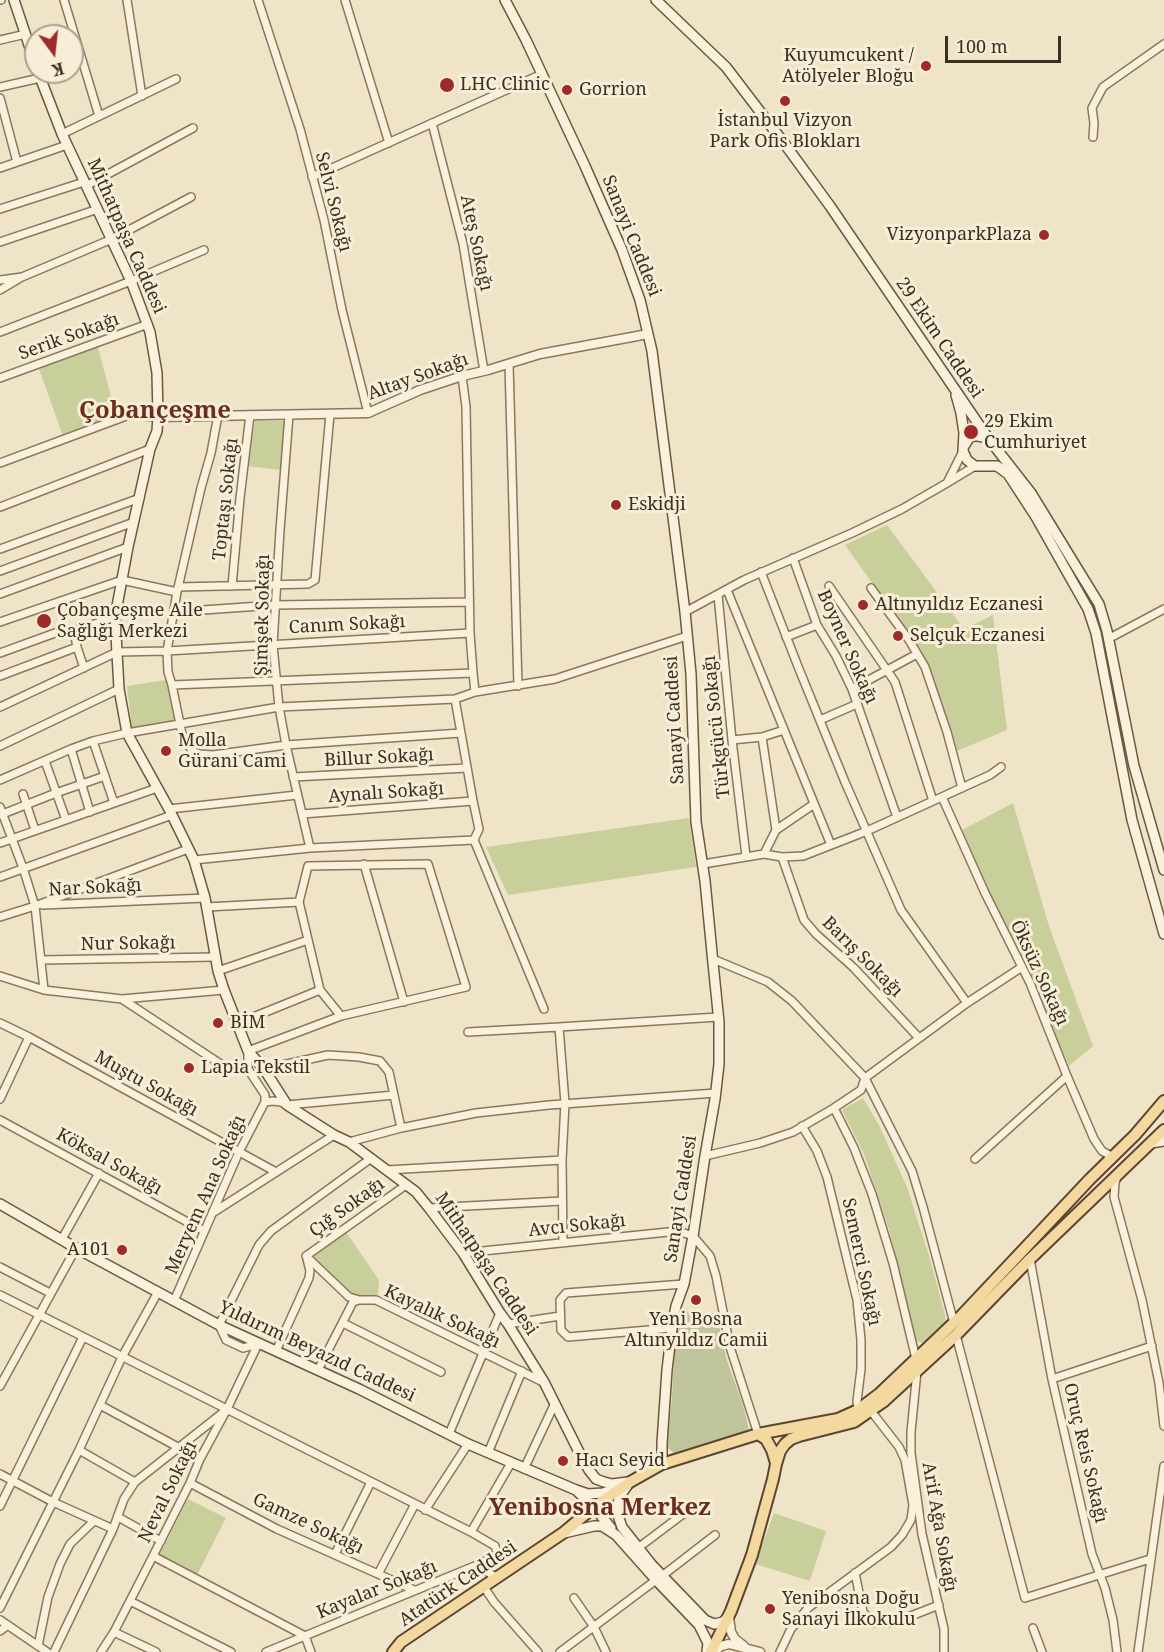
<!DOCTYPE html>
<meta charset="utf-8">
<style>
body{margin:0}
#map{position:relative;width:1164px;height:1652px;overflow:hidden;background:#f0e4c8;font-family:"Noto Serif",serif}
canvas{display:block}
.north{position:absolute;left:24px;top:24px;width:60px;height:60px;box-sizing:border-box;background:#f7eed8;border:2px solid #ada18e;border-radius:50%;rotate:165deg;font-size:16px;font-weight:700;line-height:24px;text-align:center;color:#3d2e20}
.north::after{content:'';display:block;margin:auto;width:21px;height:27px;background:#9e2a2b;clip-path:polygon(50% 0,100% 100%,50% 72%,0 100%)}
.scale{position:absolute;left:945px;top:36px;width:116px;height:27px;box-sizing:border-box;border:3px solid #3d2e20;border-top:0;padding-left:8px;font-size:18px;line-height:21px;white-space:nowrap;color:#3d2e20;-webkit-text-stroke:4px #f7eed8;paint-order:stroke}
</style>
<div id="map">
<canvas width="1164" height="1652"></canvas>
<div class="north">K</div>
<div class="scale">100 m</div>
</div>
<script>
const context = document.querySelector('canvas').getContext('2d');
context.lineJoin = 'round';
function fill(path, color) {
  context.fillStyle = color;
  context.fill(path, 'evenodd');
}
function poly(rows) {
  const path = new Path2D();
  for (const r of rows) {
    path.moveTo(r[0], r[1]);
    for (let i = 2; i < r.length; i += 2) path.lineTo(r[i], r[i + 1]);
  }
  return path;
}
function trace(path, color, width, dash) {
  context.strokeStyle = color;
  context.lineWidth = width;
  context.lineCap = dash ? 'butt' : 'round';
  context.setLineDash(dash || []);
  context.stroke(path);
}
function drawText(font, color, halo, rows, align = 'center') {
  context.font = font + ' "Noto Serif",serif';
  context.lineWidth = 6;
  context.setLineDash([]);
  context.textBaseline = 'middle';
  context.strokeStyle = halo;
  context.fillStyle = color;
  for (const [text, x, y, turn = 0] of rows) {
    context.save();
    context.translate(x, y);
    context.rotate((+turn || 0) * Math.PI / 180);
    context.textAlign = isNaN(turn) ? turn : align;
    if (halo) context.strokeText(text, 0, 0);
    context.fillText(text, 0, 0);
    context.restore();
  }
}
fill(poly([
 [98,347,116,416,63,436,39,369],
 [255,421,286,421,281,470,246,466],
 [887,525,964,629,993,615,1007,730,957,751,932,673,924,656,845,545],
 [166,680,176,722,132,728,127,686],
 [1013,803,1049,926,1093,1046,1069,1066,993,902,962,830],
 [689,818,696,867,508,895,486,847],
 [863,1098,879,1125,907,1187,930,1259,945,1315,946,1323,941,1329,923,1343,916,1341,889,1230,864,1154,842,1110],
 [346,1232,379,1280,378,1295,351,1295,311,1259],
 [188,1499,226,1518,197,1575,159,1556],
 [774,1513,826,1531,810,1581,755,1564]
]), '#c9cf9b');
fill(poly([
 [681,1311,716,1313,727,1361,743,1405,749,1430,674,1453,667,1447,672,1398,675,1338]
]), '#bfc49a');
const minor = poly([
 [0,0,1,0],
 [64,0,99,116],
 [127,0,142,96],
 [258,0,300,129,324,220,342,310,368,413],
 [345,0,389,143],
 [0,40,26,34],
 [0,87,40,78],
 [0,98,17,162],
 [432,123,463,244,484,371],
 [62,134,176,79],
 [1093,137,1094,123,1092,108,1103,87,1164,44],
 [0,168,67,145],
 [312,177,542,74],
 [86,186,193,128],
 [0,209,84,182],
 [0,242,98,209],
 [0,280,22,277,112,239,191,197],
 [0,290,20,278],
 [0,332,131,281,204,250],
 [509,364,518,686],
 [462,376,466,407,470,633,473,673],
 [0,378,148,324],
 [218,415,211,453,201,488,177,592,167,651,168,672,172,685,473,673,475,692,555,679,687,636],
 [289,415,280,530,273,645,279,707,286,745,310,848],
 [963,451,947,483,975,466],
 [0,463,129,415,158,417],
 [0,507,150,449],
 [0,549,140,498],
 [793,558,817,625,836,656,852,689,897,817],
 [0,571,134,522],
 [761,572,799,669,845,782,901,910,967,1003],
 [232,586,240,498,250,415],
 [829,586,895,682,933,801],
 [178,587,308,584,315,580,330,414],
 [871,588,909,640,925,667,947,732,962,788],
 [727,590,831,845],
 [0,594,128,547],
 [718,595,732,740,746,856],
 [174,612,275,605,469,602],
 [685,612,744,580,852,533,902,509,947,483],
 [0,622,122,580,177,592],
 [74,631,77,647,84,668],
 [786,637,817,625],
 [1108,639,1164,609],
 [0,653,66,629,74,631,115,617],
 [0,676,77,647],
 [172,685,182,734,192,751,199,754,213,755,286,745,461,733],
 [852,689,917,654],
 [455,699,475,692],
 [0,707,117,652,167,651,470,633],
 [820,720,857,704],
 [762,737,776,830],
 [732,740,762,737,784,730],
 [93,741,114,803],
 [0,746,119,689],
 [71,749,90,812],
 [45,761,66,820],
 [293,777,467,768],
 [0,780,71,749,93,741,127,733,279,707,455,699,473,801,479,829,474,840,310,848,194,860],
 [23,794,35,830],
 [942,797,985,893,1030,983,1067,1076,1094,1139,1102,1151,1113,1157],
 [0,807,23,868,35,906,44,990],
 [169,809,297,795],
 [302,814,473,801],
 [0,815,56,793,105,776],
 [474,840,544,1009],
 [0,843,157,788],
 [764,854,776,830,814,804],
 [782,857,804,920,816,934,854,968,919,1038],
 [364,864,404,1002],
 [703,864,764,854,782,857,803,856,867,831,990,775,1001,767],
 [0,877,172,815],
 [43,905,205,898],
 [207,907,299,902],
 [0,917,35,906,188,849],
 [713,959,768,982,792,1001,865,1078,912,1171,923,1207,954,1323],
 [41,960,215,957],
 [218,971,308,940],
 [0,976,44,990,122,999,224,990],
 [122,999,222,1065,248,1069],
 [0,1023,29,1037,276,1172],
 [236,1024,320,990],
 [468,1032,559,1027],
 [264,1069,328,1055,359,1057,380,1061,389,1072,401,1128],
 [0,1099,29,1037],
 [265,1102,265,1095,248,1069,248,1051,341,1016,466,987,428,864,308,866,299,902,320,990,341,1016],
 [265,1102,273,1101,281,1102,287,1105,394,1095],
 [834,1108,854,1148,872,1194,893,1263,916,1359],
 [0,1120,204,1231],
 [802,1126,817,1151,827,1177,857,1300,861,1340,861,1369,857,1401,858,1410],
 [349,1142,401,1128,476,1113,549,1105,716,1093],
 [705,1156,760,1143,793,1132,834,1108,861,1090,865,1078,967,1003,1022,967],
 [975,1159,1067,1076],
 [562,1160,565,1103,559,1027,718,1017],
 [387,1170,562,1160,563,1242],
 [1117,1177,1115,1183,1114,1197,1142,1300,1159,1383,1164,1426],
 [429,1208,562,1201],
 [214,1212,334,1135],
 [62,1239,99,1173],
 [463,1253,678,1231,693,1236,710,1256,716,1276,730,1347,758,1434],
 [306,1256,349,1297,359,1300,376,1300,543,1382],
 [306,1256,406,1185],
 [1030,1259,1052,1379,1092,1554,1105,1588,1113,1620,1117,1652],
 [0,1267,50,1293],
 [0,1295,471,1532,495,1546,497,1552,494,1557,477,1565],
 [174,1301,239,1152,265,1102],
 [343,1323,441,1372],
 [508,1324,560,1316],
 [672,1328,568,1337,561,1330,560,1300,566,1293,684,1284],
 [956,1335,1025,1598,1150,1559],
 [258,1344,243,1348,226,1340,219,1325,259,1245,271,1231,370,1159],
 [276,1351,309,1278,310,1271,307,1259],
 [318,1370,353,1302,359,1300],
 [917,1371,911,1432,911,1453,922,1534,944,1629,944,1652],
 [1052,1379,1152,1346],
 [0,1386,76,1248],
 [100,1405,200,1459],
 [449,1434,500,1313],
 [79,1450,135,1482],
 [488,1453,522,1371],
 [524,1469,555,1403],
 [0,1474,53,1502,113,1529],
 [190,1483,277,1529,414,1590],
 [0,1506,83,1337],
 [425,1510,468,1444],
 [118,1517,161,1541],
 [471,1532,511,1463],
 [638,1548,691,1508],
 [335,1554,371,1482],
 [153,1556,305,1636,311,1652],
 [855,1573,863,1612,873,1623,893,1623,939,1605],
 [378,1574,415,1504],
 [662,1576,715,1535],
 [484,1587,494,1602,538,1652],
 [574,1598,594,1627,606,1652],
 [130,1601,231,1652],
 [0,1608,79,1450,122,1357,158,1292],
 [0,1620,47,1652],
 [1033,1628,1042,1652],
 [0,1631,8,1625],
 [114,1632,156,1652],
 [38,1646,48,1597,60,1564,70,1544,94,1521],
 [54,1652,113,1529,124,1499,135,1482,225,1411],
 [101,1652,114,1632,153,1556,190,1483,200,1459,227,1409,258,1344],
 [266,1652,477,1565,497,1578],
 [560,1652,656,1580],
 [780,1652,791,1629,808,1608,891,1547,902,1535,911,1520,913,1505,905,1460,899,1447,871,1411],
 [1138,1652,1164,1466]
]);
const tertiary = poly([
 [158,417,368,413,420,390,462,376,488,370,540,354,648,334],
 [729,1617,731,1632,735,1639,744,1646],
 [714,1652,721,1646,729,1644,760,1652]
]);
const secondary = poly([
 [14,0,36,66],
 [505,0,526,40,585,166,622,250,640,300,652,351,685,612,691,674,696,822,705,881,713,963,719,1022,719,1064,715,1099,705,1156,693,1236,684,1284,676,1306,672,1328,667,1370,662,1443,662,1464],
 [656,0,726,67,784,143,830,206,988,438,1031,493,1099,604,1107,631,1134,766,1164,870],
 [38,72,62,134,131,281,150,332,157,373,158,417,157,431,150,449,128,547,115,617,119,689,127,733,169,809,194,860,205,898,218,971,224,990,248,1051,264,1069,287,1105,334,1135,349,1142,416,1192,429,1208,463,1253,500,1313,508,1324,544,1382,582,1458,589,1470,596,1479,604,1482,612,1484,628,1482],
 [956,395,961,413,964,433,963,451,967,460,975,466,997,466,1008,474,1036,517,1088,609,1096,633,1132,820,1164,934],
 [964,446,969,438,974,436,978,436,988,438],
 [1151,1143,1164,1141],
 [0,1204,76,1248,219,1325,359,1389,468,1444,576,1490,588,1494,603,1493,617,1488],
 [627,1486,620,1496,616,1510,622,1527,629,1536,652,1565,705,1620,714,1624,723,1622,728,1617],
 [578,1492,594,1507,611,1528],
 [564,1533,594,1526,602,1526,616,1535,656,1580,699,1625,708,1643,707,1652]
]);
const primary = poly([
 [758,1434,766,1439,772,1450,776,1463],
 [393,1652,401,1642,563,1533,594,1507,630,1482,662,1464,758,1434,838,1419,858,1410,879,1394,962,1315,1090,1179,1135,1135,1164,1101],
 [711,1652,731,1611,752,1555,773,1479,776,1464,780,1451,785,1444,791,1439,799,1436,854,1422,883,1402,956,1335,1030,1259,1164,1130]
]);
trace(minor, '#8d765c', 10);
trace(tertiary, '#8d765c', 11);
trace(secondary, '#6f573f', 12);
trace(primary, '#5b4430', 14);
trace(minor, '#faf1dc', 7);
trace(tertiary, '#faf1dc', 8);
trace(secondary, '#faf1dc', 9);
trace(primary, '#f3d9a0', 10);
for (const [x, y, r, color] of [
 [926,66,6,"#9e2a2b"],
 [447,85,8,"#9e2a2b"],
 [567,90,6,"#9e2a2b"],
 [785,101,6,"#9e2a2b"],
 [1044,235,6,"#9e2a2b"],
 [971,432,8,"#9e2a2b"],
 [616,505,6,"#9e2a2b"],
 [863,605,6,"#9e2a2b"],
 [44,621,8,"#9e2a2b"],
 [898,636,6,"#9e2a2b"],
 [166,751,6,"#9e2a2b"],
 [218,1023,6,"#9e2a2b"],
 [189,1068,6,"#9e2a2b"],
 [122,1250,6,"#9e2a2b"],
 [696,1300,6,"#9e2a2b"],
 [563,1461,6,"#9e2a2b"],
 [770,1609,6,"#9e2a2b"]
]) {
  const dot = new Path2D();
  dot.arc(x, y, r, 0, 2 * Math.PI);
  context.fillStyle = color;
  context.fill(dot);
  trace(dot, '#f7eed8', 2);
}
drawText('18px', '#3d2e20', '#f7eed8', [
 ["Kuyumcukent /",914,56,"right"],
 ["Atölyeler Bloğu",914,77,"right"],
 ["LHC Clinic",460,85],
 ["Gorrion",579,90],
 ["İstanbul Vizyon",785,121,"center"],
 ["Park Ofis Blokları",785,142,"center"],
 ["VizyonparkPlaza",1032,235,"right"],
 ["29 Ekim",984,422],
 ["Cumhuriyet",984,443],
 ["Eskidji",628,505],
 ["Altınyıldız Eczanesi",875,605],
 ["Çobançeşme Aile",57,611],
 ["Sağlığı Merkezi",57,632],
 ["Selçuk Eczanesi",910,636],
 ["Molla",178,741],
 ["Gürani Cami",178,762],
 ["BİM",230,1023],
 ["Lapia Tekstil",201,1068],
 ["A101",110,1250,"right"],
 ["Yeni Bosna",696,1320,"center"],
 ["Altınyıldız Camii",696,1341,"center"],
 ["Hacı Seyid",575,1461],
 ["Yenibosna Doğu",782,1599],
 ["Sanayi İlkokulu",782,1620]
], 'left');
drawText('18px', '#3d2e20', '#f7eed8', [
 ["Selvi Sokağı",333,202,76],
 ["Mithatpaşa Caddesi",126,236,66],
 ["Sanayi Caddesi",631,236,68],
 ["Ateş Sokağı",476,243,78],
 ["Serik Sokağı",69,337,-20],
 ["29 Ekim Caddesi",939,338,56],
 ["Altay Sokağı",418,377,-20],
 ["Toptaşı Sokağı",226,499,-84],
 ["Şimşek Sokağı",263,615,-89],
 ["Canım Sokağı",347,625,-3],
 ["Boyner Sokağı",847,647,66],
 ["Sanayi Caddesi",675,720,-93],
 ["Türkgücü Sokağı",717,727,-96],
 ["Billur Sokağı",379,758,-3],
 ["Aynalı Sokağı",386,793,-4],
 ["Nar Sokağı",95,888,-3],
 ["Nur Sokağı",128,944,-1],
 ["Barış Sokağı",862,957,45],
 ["Öksüz Sokağı",1039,973,65],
 ["Muştu Sokağı",146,1084,29],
 ["Köksal Sokağı",109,1162,29],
 ["Meryem Ana Sokağı",206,1195,-66],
 ["Sanayi Caddesi",681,1199,-81],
 ["Çığ Sokağı",347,1208,-36],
 ["Avcı Sokağı",577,1226,-6],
 ["Semerci Sokağı",861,1262,78],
 ["Mithatpaşa Caddesi",486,1264,56],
 ["Kayalık Sokağı",442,1317,25],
 ["Yıldırım Beyazıd Caddesi",317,1352,25],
 ["Oruç Reis Sokağı",1085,1453,77],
 ["Neval Sokağı",168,1492,-64],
 ["Gamze Sokağı",308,1524,25],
 ["Arif Ağa Sokağı",939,1527,80],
 ["Atatürk Caddesi",458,1584,-34],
 ["Kayalar Sokağı",377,1590,-22]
]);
drawText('bold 24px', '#6b2e1e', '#f7eed8', [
 ["Çobançeşme",155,411],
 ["Yenibosna Merkez",600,1508]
]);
</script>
